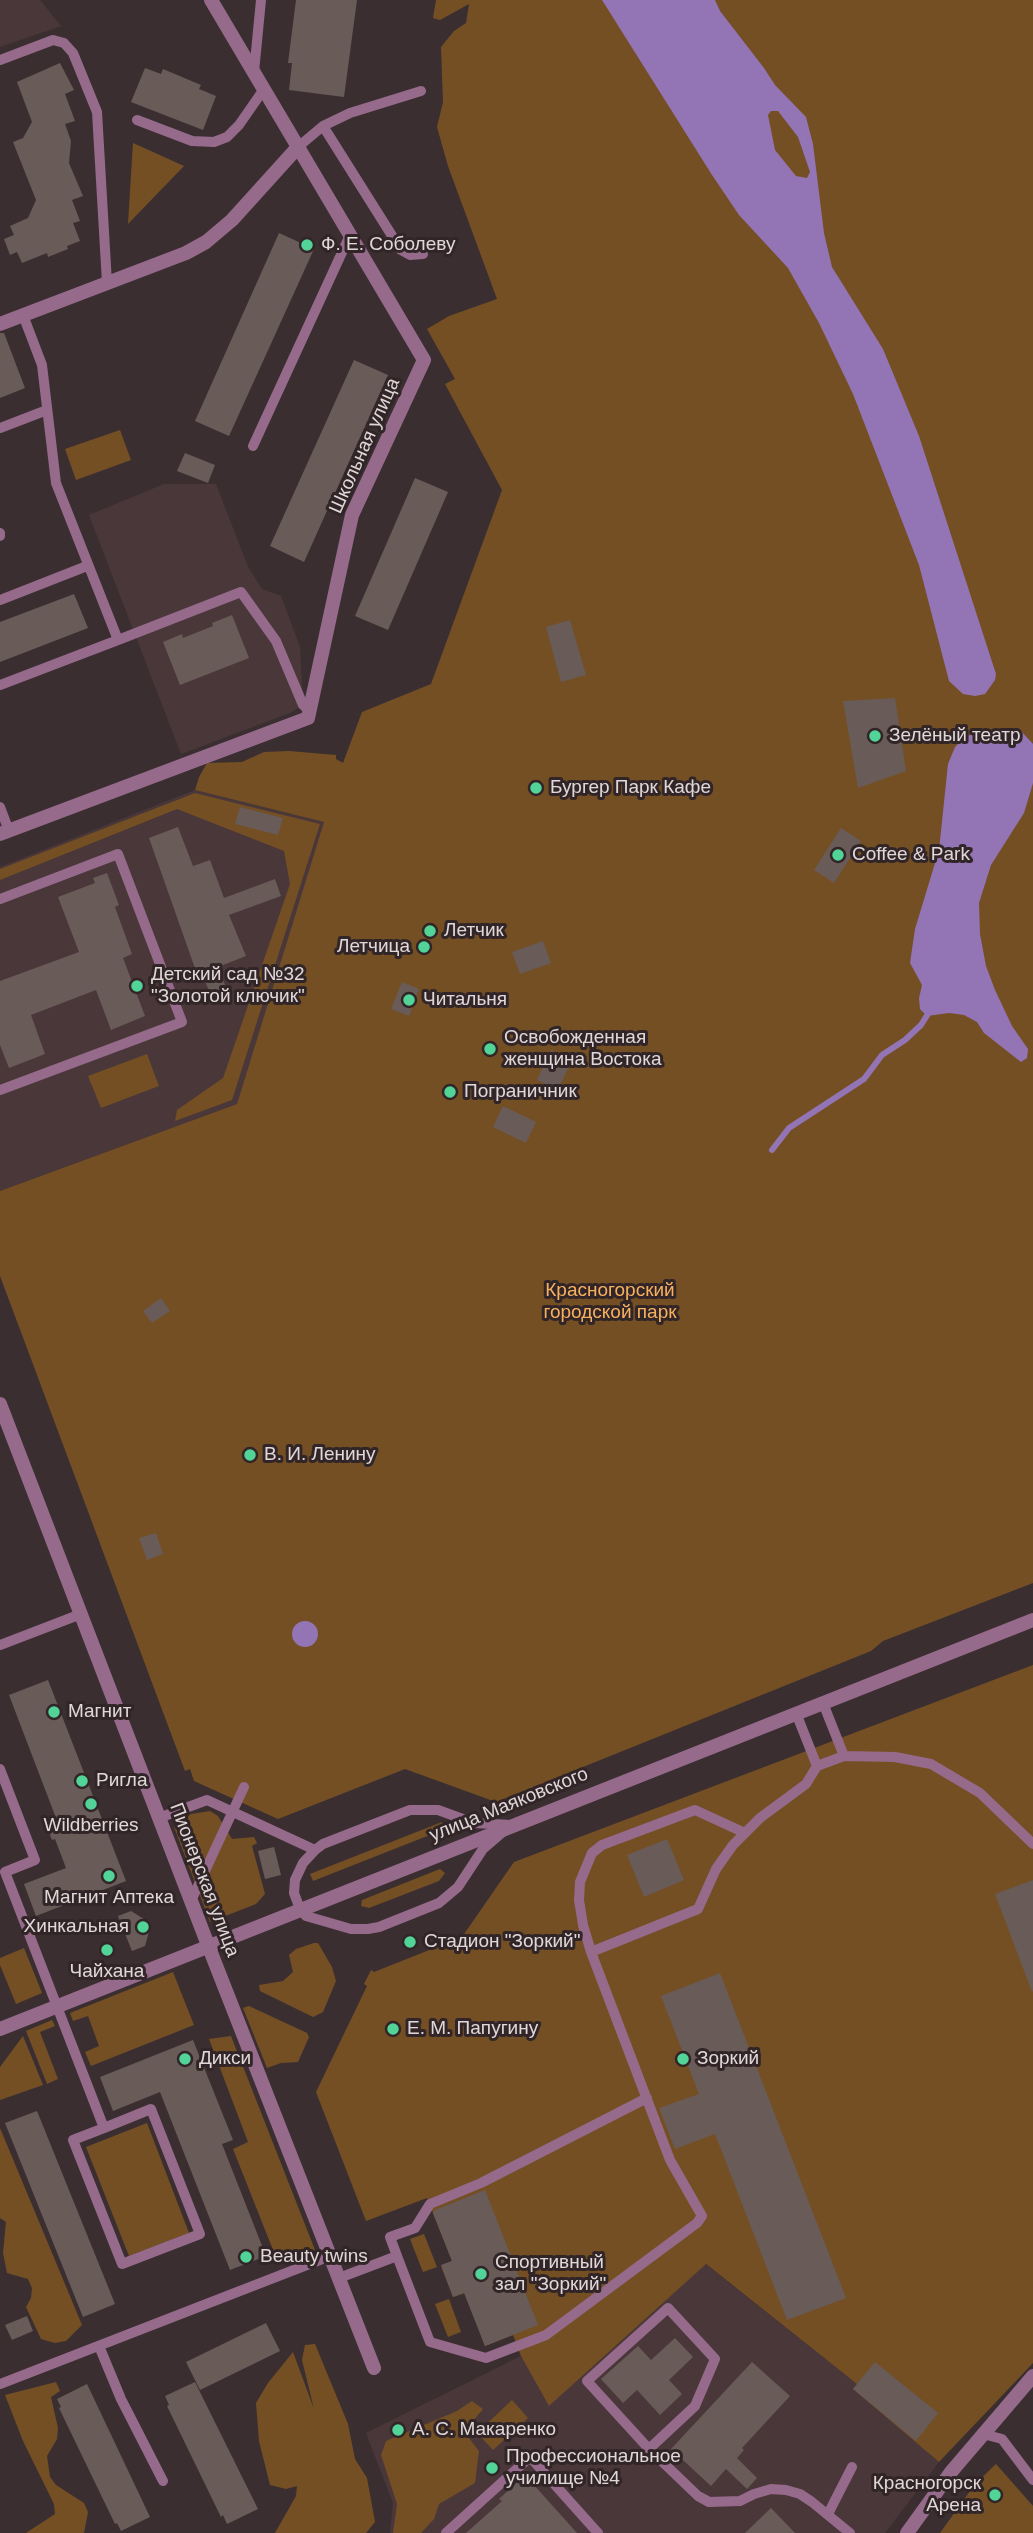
<!DOCTYPE html>
<meta charset="utf-8">
<style>
body{margin:0}
canvas{display:block;background:#3b2e31}
</style>
<canvas width="1033" height="2533"></canvas>
<script>
const context = document.querySelector('canvas').getContext('2d');
context.lineJoin = 'round';
function fill(path, color) {
  context.fillStyle = color;
  context.fill(path, 'evenodd');
}
function poly(rows) {
  const path = new Path2D();
  for (const r of rows) {
    if (r.length === 3) {
      path.moveTo(r[0] + r[2], r[1]);
      path.arc(r[0], r[1], r[2], 0, 2 * Math.PI);
      continue;
    }
    path.moveTo(r[0], r[1]);
    for (let i = 2; i < r.length; i += 2) path.lineTo(r[i], r[i + 1]);
  }
  return path;
}
function trace(path, color, width, dash) {
  context.strokeStyle = color;
  context.lineWidth = width;
  context.lineCap = dash ? 'butt' : 'round';
  context.setLineDash(dash || []);
  context.stroke(path);
}
function drawText(font, color, halo, rows, align = 'center') {
  context.font = font + ' Helvetica,sans-serif';
  context.lineWidth = 6;
  context.setLineDash([]);
  context.textBaseline = 'middle';
  context.strokeStyle = halo;
  context.fillStyle = color;
  for (const [text, x, y, turn = 0] of rows) {
    context.save();
    context.translate(x, y);
    context.rotate((+turn || 0) * Math.PI / 180);
    context.textAlign = isNaN(turn) ? turn : align;
    if (halo) context.strokeText(text, 0, 0);
    context.fillText(text, 0, 0);
    context.restore();
  }
}
fill(poly([
 [0,0,40,0,61,26,0,47],
 [164,484,216,484,248,567,262,589,281,596,300,647,303,705,290,713,181,754,89,515],
 [195,790,325,822,237,1104,0,1191,0,867],
 [705,2264,857,2384,853,2389,939,2462,885,2533,390,2533,393,2503,366,2433,521,2356,550,2405]
]), '#4a373a');
fill(poly([
 [436,0,1033,0,1033,1583,883,1641,871,1651,496,1802,405,1769,278,1819,194,1781,190,1769,185,1771,0,1276,0,1191,237,1104,324,822,195,790,199,777,207,763,242,762,264,752,289,751,336,755,336,759,343,763,362,712,431,684,502,490,445,384,455,379,427,329,449,316,497,299,448,166,437,127,443,102,441,47,454,31,466,23,469,4,440,20,433,18],
 [133,143,184,166,128,224],
 [120,430,131,460,76,480,65,449],
 [195,793,320,824,232,1100,175,1121,177,1110,223,1078,290,884,284,851,177,809,0,880,0,869],
 [147,1054,159,1086,101,1108,88,1076],
 [1033,1665,1033,2363,939,2462,853,2389,857,2384,706,2264,549,2406,521,2356,513,2335,485,2346,465,2293,453,2297,441,2266,452,2261,427,2198,366,2221,316,2092,367,1986,364,1984,371,1970,374,1972,462,1937,514,1862],
 [210,1811,218,1816,232,1839,254,1837,257,1843,252,1846,265,1894,256,1904,210,1922,174,1827,191,1814],
 [442,1822,445,1829,313,1881,310,1874],
 [440,1869,445,1873,439,1881,369,1908,361,1906,362,1900],
 [314,1943,318,1943,332,1967,336,1981,323,2012,313,2017,260,1991,259,1985,283,1981,293,1972,289,1955,296,1949],
 [24,1948,42,1993,16,2004,0,1965,0,1958],
 [173,1972,194,2025,91,2066,85,2052,99,2046,88,2016,73,2021,70,2013],
 [249,2006,307,2033,309,2037,298,2062,281,2063,267,2068,243,2008],
 [52,2020,55,2026,40,2032,58,2079,47,2084,26,2031],
 [23,2036,43,2085,0,2100,0,2067],
 [231,2036,315,2250,279,2265,233,2149,248,2142,209,2039],
 [147,2123,189,2233,129,2256,86,2147],
 [0,2128,82,2325,66,2341,55,2343,41,2339,26,2307,31,2298,32,2288,28,2279,7,2273,3,2253,6,2222,0,2218],
 [424,2234,437,2267,423,2272,410,2239],
 [449,2299,461,2332,448,2337,435,2304],
 [315,2344,348,2424,355,2459,367,2478,375,2522,366,2533,275,2533,296,2496,297,2486,286,2489,270,2485,259,2441,256,2403,268,2383,293,2352,314,2409,302,2360,305,2345],
 [56,2382,60,2391,51,2397,58,2428,57,2439,47,2456,50,2477,56,2485,84,2503,88,2512,84,2533,26,2533,55,2514,54,2504,23,2441,5,2395],
 [512,2400,528,2418,493,2450,477,2433],
 [472,2401,483,2409,472,2422,469,2438,479,2451,475,2483,439,2504,434,2519,421,2533,393,2533,397,2504,381,2455,386,2441,457,2411],
 [996,2464,1033,2506,1033,2533,940,2533,975,2484]
]), '#744f24');
fill(poly([
 [602,0,715,0,720,11,764,68,775,85,806,117,813,144,824,233,832,267,883,349,919,436,996,674,995,680,985,694,975,696,963,694,949,681,919,565,853,394,819,323,788,268,739,215,712,175],
 [771,111,778,111,798,137,810,172,807,178,796,176,775,150,768,115],
 [1006,728,1021,731,1033,744,1033,783,1024,813,991,865,979,903,980,934,986,966,995,990,1012,1026,1028,1049,1027,1058,1021,1062,984,1033,977,1022,964,1015,949,1013,927,1016,920,1009,919,998,922,985,910,963,915,929,939,850,948,764,955,747,966,736],
 [305,1634,13]
]), '#9374b4');
trace(poly([
 [772,1150,789,1128,864,1079,882,1055,905,1040,921,1025,931,1009]
]), '#9374b4', 6);
fill(poly([
 [296,0,357,0,344,97,289,90,292,63,288,63],
 [60,63,74,90,65,94,75,121,65,124,71,141,69,163,83,196,72,200,80,221,73,223,80,241,67,246,68,249,48,257,47,253,22,263,17,252,10,255,4,239,14,235,10,226,28,218,36,200,13,142,23,138,32,122,17,82],
 [145,68,161,74,163,69,201,85,199,89,216,96,203,130,131,102],
 [279,233,314,249,229,436,195,421],
 [0,333,4,333,25,388,0,398],
 [354,360,388,375,304,562,270,546],
 [185,453,215,465,208,483,177,471],
 [415,478,448,492,388,630,355,616],
 [74,594,88,628,0,662,0,622],
 [232,615,249,658,180,685,163,642,182,634,183,638,213,626,212,623],
 [570,620,586,675,561,682,546,627],
 [895,698,906,771,858,788,843,701],
 [240,807,283,818,278,835,235,824],
 [178,827,193,866,210,860,224,898,275,879,281,896,229,915,246,956,218,967,230,998,214,1004,202,973,197,974,149,838],
 [841,828,861,841,834,883,814,870],
 [107,873,119,905,115,907,132,954,123,958,145,1016,111,1030,96,990,31,1015,45,1054,9,1068,0,1045,0,981,79,952,58,897,95,883,93,878],
 [543,941,551,963,520,974,512,952],
 [402,982,419,989,409,1016,391,1009],
 [551,1050,572,1060,558,1090,537,1080],
 [503,1106,536,1122,526,1143,493,1127],
 [161,1298,170,1311,152,1323,143,1311],
 [156,1533,163,1554,147,1560,139,1538],
 [48,1680,126,1881,36,1916,24,1884,66,1868,55,1839,52,1840,45,1822,56,1818,9,1695],
 [667,1839,684,1880,644,1897,627,1855],
 [274,1847,281,1875,265,1879,258,1851],
 [1033,1880,1033,1991,1032,1992,995,1894],
 [131,1911,147,1921,150,1928,145,1946,132,1951,118,1916],
 [720,1973,846,2298,787,2320,715,2134,675,2149,659,2108,699,2094,661,1996],
 [193,2040,233,2140,222,2144,266,2256,230,2270,160,2092,113,2111,100,2077],
 [37,2111,115,2304,83,2317,5,2123],
 [485,2190,538,2325,485,2346,464,2293,453,2297,441,2265,452,2261,433,2213,435,2210],
 [27,2316,33,2331,12,2340,5,2325],
 [266,2323,280,2351,200,2390,186,2362],
 [675,2338,693,2357,669,2380,682,2394,660,2415,637,2390,623,2403,601,2379,638,2346,651,2360],
 [752,2362,790,2396,742,2448,744,2450,737,2458,757,2478,747,2489,726,2469,711,2486,671,2449],
 [875,2362,938,2413,916,2441,853,2389],
 [195,2382,258,2509,227,2524,223,2515,221,2517,167,2406,169,2405,165,2396],
 [87,2384,150,2517,121,2531,117,2523,115,2524,59,2408,61,2407,57,2399],
 [525,2475,577,2533,466,2533,502,2501,499,2499],
 [771,2508,795,2533,745,2533]
]), '#695b57');
trace(poly([
 [0,60,53,40,64,43,73,53,97,112,107,283],
 [254,72,261,0],
 [137,120,192,141,214,142,227,137,239,125,264,89],
 [323,126,401,250,410,255,423,254],
 [298,147,323,126,350,113,421,91],
 [0,428,47,410],
 [253,446,350,235],
 [0,533,0,536],
 [0,600,87,566],
 [118,640,241,592,276,641,303,705,310,711],
 [0,685,118,640,56,483,42,365,23,315],
 [0,807,9,831],
 [0,899,118,854,182,1022,0,1090],
 [0,1645,81,1614],
 [823,1703,844,1756],
 [796,1713,817,1766],
 [0,1769,35,1860,5,1872,104,2128,151,2109,200,2234,122,2264,73,2140,104,2128],
 [410,1810,438,1810,474,1823,511,1825,483,1849,458,1887,439,1903,379,1927,368,1929,351,1929,306,1916,300,1909,294,1893,295,1880,303,1863,315,1850,323,1844,410,1810],
 [159,1818,207,1800,315,1850],
 [191,1901,244,1787],
 [591,1952,583,1925,579,1900,580,1882,592,1853,602,1845,695,1810,745,1833],
 [397,2256,390,2237,415,2228,430,2204,481,2183,647,2098],
 [339,2278,397,2256,430,2342,486,2358,546,2335,697,2223,702,2216,670,2160,591,1952,698,1909,716,1869,733,1845,760,1818,806,1784,817,1766,844,1756,895,1757,931,1764,980,1793,1033,1844],
 [99,2346,121,2399,163,2481],
 [0,2384,330,2256],
 [983,2434,1002,2439,1033,2480],
 [649,2449,695,2406,715,2359,668,2308,587,2381,649,2449,698,2496,709,2502,740,2501,754,2494,771,2489,786,2490,800,2494,812,2502,850,2533],
 [828,2514,852,2467],
 [446,2533,530,2457,598,2533]
]), '#966a8b', 10);
trace(poly([
 [0,324,186,253,206,242,232,220,298,147],
 [0,834,308,718,352,515,424,360,211,0],
 [208,1945,374,2368],
 [907,2533,951,2472,1033,2376]
]), '#966a8b', 14);
trace(poly([
 [0,1404,208,1945],
 [0,2029,1033,1620]
]), '#966a8b', 14);
for (const [x, y, r, color] of [
 [307,245,7,"#52d397"],
 [875,736,7,"#52d397"],
 [536,788,7,"#52d397"],
 [838,855,7,"#52d397"],
 [430,931,7,"#52d397"],
 [424,947,7,"#52d397"],
 [137,986,7,"#52d397"],
 [409,1000,7,"#52d397"],
 [490,1049,7,"#52d397"],
 [450,1092,7,"#52d397"],
 [250,1455,7,"#52d397"],
 [54,1712,7,"#52d397"],
 [82,1781,7,"#52d397"],
 [91,1804,7,"#52d397"],
 [109,1876,7,"#52d397"],
 [143,1927,7,"#52d397"],
 [410,1942,7,"#52d397"],
 [107,1950,7,"#52d397"],
 [393,2029,7,"#52d397"],
 [185,2059,7,"#52d397"],
 [683,2059,7,"#52d397"],
 [246,2257,7,"#52d397"],
 [481,2274,7,"#52d397"],
 [398,2430,7,"#52d397"],
 [492,2468,7,"#52d397"],
 [995,2495,7,"#52d397"]
]) {
  const dot = new Path2D();
  dot.arc(x, y, r, 0, 2 * Math.PI);
  context.fillStyle = color;
  context.fill(dot);
  trace(dot, '#312527', 2.5);
}
drawText('19px', '#e0d7d8', '#312527', [
 ["Ф. Е. Соболеву",321,245],
 ["Зелёный театр",889,736],
 ["Бургер Парк Кафе",550,788],
 ["Coffee & Park",852,855],
 ["Летчик",444,931],
 ["Летчица",410,947,"right"],
 ["Детский сад №32",151,975],
 ["\"Золотой ключик\"",151,997],
 ["Читальня",423,1000],
 ["Освобожденная",504,1038],
 ["женщина Востока",504,1060],
 ["Пограничник",464,1092],
 ["В. И. Ленину",264,1455],
 ["Магнит",68,1712],
 ["Ригла",96,1781],
 ["Wildberries",91,1826,"center"],
 ["Магнит Аптека",109,1898,"center"],
 ["Хинкальная",129,1927,"right"],
 ["Стадион \"Зоркий\"",424,1942],
 ["Чайхана",107,1972,"center"],
 ["Е. М. Папугину",407,2029],
 ["Дикси",199,2059],
 ["Зоркий",697,2059],
 ["Beauty twins",260,2257],
 ["Спортивный",495,2263],
 ["зал \"Зоркий\"",495,2285],
 ["А. С. Макаренко",412,2430],
 ["Профессиональное",506,2457],
 ["училище №4",506,2479],
 ["Красногорск",981,2484,"right"],
 ["Арена",981,2506,"right"]
], 'left');
drawText('19px', '#e0d7d8', '#312527', [
 ["Школьная улица",365,446,-66],
 ["улица Маяковского",509,1805,-22],
 ["Пионерская улица",204,1880,69]
]);
drawText('19px', '#f7b05e', '#312527', [
 ["Красногорский",610,1291],
 ["городской парк",610,1313]
]);
</script>
